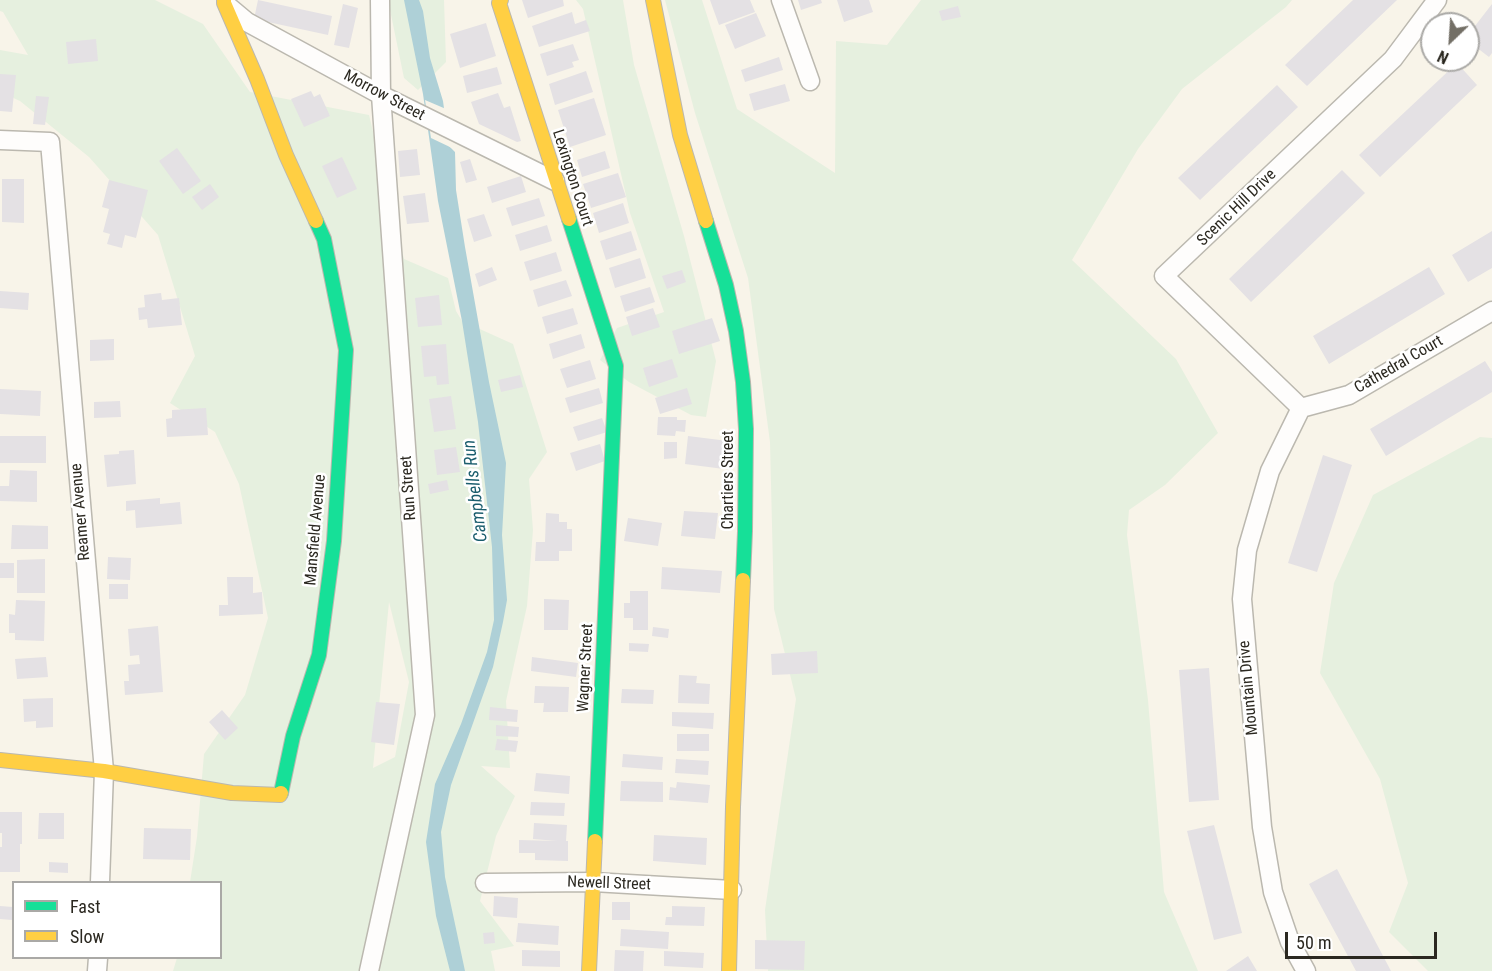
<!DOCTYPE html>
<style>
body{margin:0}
#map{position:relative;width:1492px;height:971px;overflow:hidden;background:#f8f4e9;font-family:"Roboto Condensed",sans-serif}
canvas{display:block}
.legend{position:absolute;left:12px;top:881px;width:210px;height:78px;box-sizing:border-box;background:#fff;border:2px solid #aaa9a6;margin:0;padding:8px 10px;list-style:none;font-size:18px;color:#2b2820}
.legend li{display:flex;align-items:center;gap:12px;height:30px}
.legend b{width:30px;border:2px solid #aaa9a6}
.north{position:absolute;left:1420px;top:12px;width:60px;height:60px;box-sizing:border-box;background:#fff;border:2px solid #aaa9a6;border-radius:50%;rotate:205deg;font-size:16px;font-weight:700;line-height:24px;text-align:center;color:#2b2820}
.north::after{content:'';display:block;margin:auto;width:21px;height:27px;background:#736f66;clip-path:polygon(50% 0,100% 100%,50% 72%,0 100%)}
.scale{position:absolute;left:1285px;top:932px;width:152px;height:27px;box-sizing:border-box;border:3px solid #2b2820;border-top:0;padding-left:8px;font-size:18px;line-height:21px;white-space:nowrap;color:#2b2820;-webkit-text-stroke:4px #fff;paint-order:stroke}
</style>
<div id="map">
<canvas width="1492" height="971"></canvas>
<ul class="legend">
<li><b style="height:8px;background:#16e098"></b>Fast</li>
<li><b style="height:8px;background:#ffcf43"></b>Slow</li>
</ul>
<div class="north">N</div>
<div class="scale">50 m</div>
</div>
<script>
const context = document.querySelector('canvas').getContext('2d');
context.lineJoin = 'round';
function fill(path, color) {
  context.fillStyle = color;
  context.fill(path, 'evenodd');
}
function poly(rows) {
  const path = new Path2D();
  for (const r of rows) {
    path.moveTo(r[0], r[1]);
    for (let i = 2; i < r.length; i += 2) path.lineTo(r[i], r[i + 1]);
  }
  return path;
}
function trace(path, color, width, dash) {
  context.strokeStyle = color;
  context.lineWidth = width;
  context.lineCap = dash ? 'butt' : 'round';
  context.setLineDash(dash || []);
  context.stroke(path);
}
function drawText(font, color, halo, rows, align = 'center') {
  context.font = font + ' "Roboto Condensed",sans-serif';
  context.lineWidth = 5;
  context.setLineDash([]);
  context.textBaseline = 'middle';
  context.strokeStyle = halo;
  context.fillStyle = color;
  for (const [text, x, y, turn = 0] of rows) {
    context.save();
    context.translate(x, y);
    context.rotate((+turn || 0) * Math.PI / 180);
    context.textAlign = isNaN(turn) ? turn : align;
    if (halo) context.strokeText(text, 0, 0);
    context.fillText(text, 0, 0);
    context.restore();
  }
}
fill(poly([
 [0,0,155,0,203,24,250,92,369,115,404,259,448,278,456,311,462,321,513,344,547,452,529,479,533,530,527,606,506,701,510,768,481,766,515,796,496,836,480,901,514,946,491,951,495,971,173,971,177,958,220,958,220,882,190,882,197,837,204,754,245,695,268,618,239,484,215,432,170,403,195,356,158,235,89,157,20,101,0,92,0,50,28,55,3,12,0,11],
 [389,602,409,682,395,757,373,768],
 [388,0,444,0,446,62,418,90,404,78],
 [576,0,623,0,634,65,684,236,716,361,706,417,691,415,629,382,600,360,617,328,664,312,630,213,583,9],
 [665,0,702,0,737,109,835,173,836,41,887,45,921,0,1292,0,1286,7,1182,89,1138,149,1072,260,1176,359,1218,433,1165,485,1129,510,1127,535,1148,700,1164,892,1198,971,768,971,765,910,796,699,774,609,770,442,748,278,695,113],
 [1480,437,1492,438,1492,971,1428,971,1389,932,1408,883,1380,779,1320,673,1334,583,1373,495]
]), '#e6f0df');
fill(poly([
 [404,0,419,0,423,11,430,58,443,101,449,146,455,152,456,190,465,247,489,382,506,463,502,535,507,600,503,622,493,667,451,785,441,832,445,877,465,971,450,971,436,916,426,842,435,784,461,724,487,652,494,620,492,547,478,422,462,321,438,201,423,94]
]), '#aed0d7');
fill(poly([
 [425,100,446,109,452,148,431,138]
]), '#f8f4e9');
fill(poly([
 [258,0,332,16,328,35,254,19],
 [522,0,563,0,564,6,528,18],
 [710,0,750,0,755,12,719,25],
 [798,0,821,0,822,3,801,10],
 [837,0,869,0,873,12,844,22],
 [1353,0,1397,0,1307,86,1285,65],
 [343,4,358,8,349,48,334,45],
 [1492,4,1492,53,1489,57,1468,41,1468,35],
 [958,6,961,17,942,21,939,11],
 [572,12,575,24,586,20,590,31,539,47,532,26],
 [756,13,766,36,735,49,725,25],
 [486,23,496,56,460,68,450,34],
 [96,39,98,61,68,64,66,42],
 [573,44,579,60,572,62,574,67,547,76,540,54],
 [779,57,783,70,745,82,741,70],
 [1457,63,1477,85,1380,177,1359,155],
 [497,67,502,84,467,93,463,76],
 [586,71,593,92,555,105,549,84],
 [0,74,16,75,12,112,0,111],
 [785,84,790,101,754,111,749,94],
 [1277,85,1298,107,1200,200,1178,178],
 [311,91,314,97,320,94,330,116,304,127,291,99],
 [498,93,504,108,510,106,521,141,517,142,479,124,471,102],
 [36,96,49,97,45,125,33,124],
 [594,98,606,135,570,147,558,110],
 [177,148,201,181,183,194,159,161],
 [417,149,420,175,400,177,398,151],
 [605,151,610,168,582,177,577,160],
 [342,157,357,189,337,198,322,166],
 [470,159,477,180,466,183,460,162],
 [1342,170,1365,193,1251,302,1229,279],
 [618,173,626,197,591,208,583,184],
 [521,176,526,192,492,203,487,187],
 [2,179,24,179,24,223,2,222],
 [109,180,148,190,136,238,125,235,122,248,107,244,110,234,103,232,109,209,102,207],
 [210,184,219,197,202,210,192,197],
 [425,193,429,222,407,224,403,196],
 [539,198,545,216,512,226,506,208],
 [623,203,629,223,599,233,593,213],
 [484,214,492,236,474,242,467,219],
 [547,225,552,241,520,251,515,235],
 [631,231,637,250,606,260,600,241],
 [1492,231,1492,268,1468,282,1452,255],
 [556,252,562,271,530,281,524,262],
 [640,258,646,278,615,288,609,268],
 [492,267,497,280,479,287,475,274],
 [1429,267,1445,294,1329,364,1313,336],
 [682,270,686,282,667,289,662,276],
 [566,280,572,296,538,307,533,290],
 [650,287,655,302,625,312,620,296],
 [0,291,29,293,28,310,0,308],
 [161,293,162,300,179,298,182,325,148,328,147,319,139,320,138,308,145,307,144,295],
 [439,295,442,325,418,327,415,298],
 [573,308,578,324,547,334,542,317],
 [653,308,660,327,632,336,626,317],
 [712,318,720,341,679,354,672,331],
 [581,334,585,348,553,359,549,344],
 [114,339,114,360,90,361,90,340],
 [446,344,449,384,437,385,436,376,424,377,421,346],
 [672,359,678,377,649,387,643,368],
 [590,360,596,379,567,388,560,369],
 [1485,361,1492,372,1492,392,1386,456,1370,429],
 [520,375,523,387,501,392,498,380],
 [599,388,603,403,570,413,565,398],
 [687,388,692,404,660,414,655,398],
 [0,389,41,391,40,416,0,414],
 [451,396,456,429,434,432,429,399],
 [120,401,121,417,94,418,94,402],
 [206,408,208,435,167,437,166,419,172,418,172,410],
 [658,417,677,417,677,420,686,420,685,432,676,431,675,436,657,435],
 [602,418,607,432,578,441,573,427],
 [0,436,46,436,46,463,0,463],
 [688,436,728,441,724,469,685,464],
 [664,442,677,442,677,458,664,459],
 [600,444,605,461,576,471,570,453],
 [456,447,460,472,437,475,434,450],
 [134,450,136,484,107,487,104,455,119,454,119,451],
 [1323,455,1352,465,1317,572,1288,563],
 [10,470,37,471,37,502,0,501,0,486,9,486],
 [447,480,449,490,430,494,428,484],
 [160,498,160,504,180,502,182,524,136,528,135,510,126,511,126,501],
 [684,511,718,513,715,539,681,536],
 [546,513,559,514,559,522,567,522,567,529,572,529,572,551,559,551,559,561,535,561,536,542,545,542],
 [628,518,662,523,658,546,624,541],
 [12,525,48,526,48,549,11,549],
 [108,557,131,558,130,580,107,579],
 [45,559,45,593,17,593,17,560],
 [0,563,14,563,14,578,0,578],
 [662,567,722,571,720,593,661,589],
 [227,577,253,577,253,593,262,592,263,614,219,616,219,605,228,605],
 [109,584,128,584,128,599,109,599],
 [630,591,648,591,648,630,633,630,633,618,624,618,624,603,630,603],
 [544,599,569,600,568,630,544,630],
 [16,600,45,601,44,641,15,640,15,633,9,633,9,614,15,615],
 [158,626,163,692,125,695,124,681,129,681,128,665,140,664,139,655,130,656,128,629],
 [653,627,669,629,668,638,652,636],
 [629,643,649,644,648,652,629,651],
 [817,651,818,673,772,675,771,654],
 [46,657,48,677,17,679,15,659],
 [532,657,578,663,576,677,531,671],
 [1209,668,1219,800,1189,802,1179,670],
 [679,675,697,676,696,683,710,684,709,704,678,703],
 [535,686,569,687,568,712,543,712,544,703,534,703],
 [622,689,654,690,653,704,621,703],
 [53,698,53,727,36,728,36,721,24,722,23,699],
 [376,702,400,704,394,745,371,742],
 [490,707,518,710,517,722,489,720],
 [222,710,238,728,225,740,209,722],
 [672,712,714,713,713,729,672,726],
 [496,725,519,727,518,737,496,736],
 [677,734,709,734,709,751,677,751],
 [497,739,518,741,516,752,495,750],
 [623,754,663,757,662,770,622,767],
 [676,759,709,761,708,775,675,773],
 [536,773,570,776,569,794,534,791],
 [621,781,663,782,663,802,620,801],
 [677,782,710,785,708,803,669,800,670,787,676,788],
 [531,802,565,803,564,816,530,815],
 [0,812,22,812,22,844,20,844,20,872,0,872,0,847,2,847,2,833,0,833],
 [39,813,64,813,64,839,38,839],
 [534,823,567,825,566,841,568,841,568,861,535,860,535,853,519,853,519,840,557,841,533,839],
 [1214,825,1242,933,1214,940,1187,831],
 [144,828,191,829,190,860,143,859],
 [654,835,707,838,706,865,653,861],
 [49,862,68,863,68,873,49,872],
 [1337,869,1391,971,1356,971,1309,884],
 [494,896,518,898,517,918,493,916],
 [612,902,630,902,630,920,612,920],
 [0,906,13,907,12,920,0,919],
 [672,906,705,907,704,926,665,925,666,917,672,917],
 [518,923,559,926,558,945,516,942],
 [621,929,669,932,668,949,620,946],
 [494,932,495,943,484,944,483,933],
 [755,940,805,941,804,970,755,969],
 [522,950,560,951,560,967,522,966],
 [615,950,644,951,643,971,614,971],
 [664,951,704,953,703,968,664,966],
 [1248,956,1257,971,1226,971]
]), '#e4e1e4');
const street = poly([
 [781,0,810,81],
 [229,7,247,22,381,95,555,181],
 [0,140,50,142,104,771,100,882],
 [1301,408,1270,471,1247,550,1242,599,1262,827,1273,892,1290,942,1306,971],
 [1301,408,1164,276,1393,59,1437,0],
 [1301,408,1349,395,1492,311],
 [485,883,593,882,732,890],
 [97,971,98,958],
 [369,971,425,715,381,95,380,0]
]);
const fast = poly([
 [569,219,616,366,595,841],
 [706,221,726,285,736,331,743,382,746,429,745,531,743,580],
 [281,793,293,736,319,655,334,541,346,350,324,239,316,221]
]);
const slow = poly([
 [224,0,224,3,257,79,286,155,316,221],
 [501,0,499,3,569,219],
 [653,0,680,135,706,221],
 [0,760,104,771,232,793,280,795,281,793],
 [589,971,595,841],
 [729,971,733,807,743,580]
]);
trace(street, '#bbb8af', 21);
trace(fast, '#bbb8af', 16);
trace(slow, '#bbb8af', 16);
trace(street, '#fefdfc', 18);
trace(fast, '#16e098', 14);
trace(slow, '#ffcf43', 14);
drawText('16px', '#2b2820', '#fff', [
 ["Morrow Street",384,96,28],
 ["Lexington Court",572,178,72],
 ["Scenic Hill Drive",1237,208,-44],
 ["Cathedral Court",1399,365,-30],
 ["Chartiers Street",729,480,-90],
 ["Run Street",409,488,-94],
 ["Reamer Avenue",81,512,-95],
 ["Mansfield Avenue",316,530,-85],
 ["Wagner Street",586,668,-87],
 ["Mountain Drive",1249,688,-95],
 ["Newell Street",609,884,2]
]);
drawText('italic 18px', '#1a5d6d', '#fff', [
 ["Campbells Run",476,491,-97]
]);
</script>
